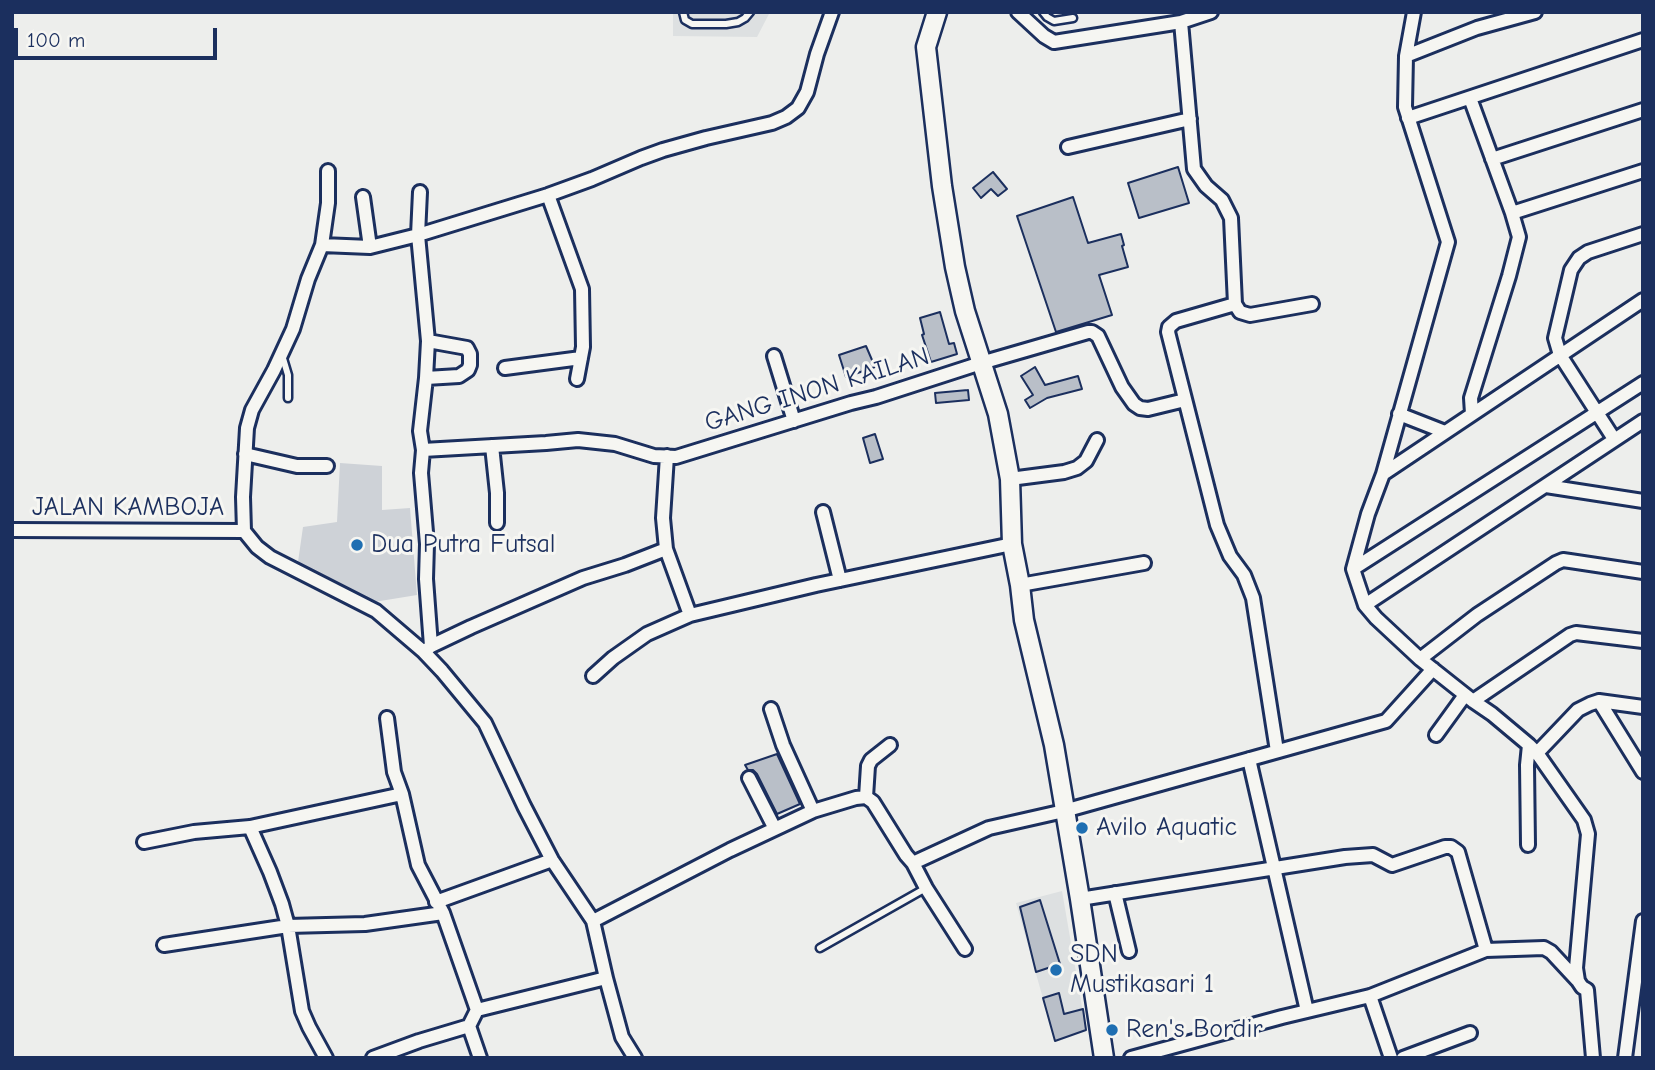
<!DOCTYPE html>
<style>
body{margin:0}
#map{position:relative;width:1655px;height:1070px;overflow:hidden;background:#edeeec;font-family:"Comic Neue",sans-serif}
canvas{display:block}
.frame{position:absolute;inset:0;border:14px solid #1b2f5e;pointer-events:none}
.scale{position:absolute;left:14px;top:28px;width:203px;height:32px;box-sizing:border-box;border:4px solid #1b2f5e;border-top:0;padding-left:9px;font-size:21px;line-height:24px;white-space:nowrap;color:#1b2f5e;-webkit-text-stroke:5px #f6f6f2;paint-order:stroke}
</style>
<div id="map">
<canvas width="1655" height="1070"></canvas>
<div class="frame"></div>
<div class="scale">100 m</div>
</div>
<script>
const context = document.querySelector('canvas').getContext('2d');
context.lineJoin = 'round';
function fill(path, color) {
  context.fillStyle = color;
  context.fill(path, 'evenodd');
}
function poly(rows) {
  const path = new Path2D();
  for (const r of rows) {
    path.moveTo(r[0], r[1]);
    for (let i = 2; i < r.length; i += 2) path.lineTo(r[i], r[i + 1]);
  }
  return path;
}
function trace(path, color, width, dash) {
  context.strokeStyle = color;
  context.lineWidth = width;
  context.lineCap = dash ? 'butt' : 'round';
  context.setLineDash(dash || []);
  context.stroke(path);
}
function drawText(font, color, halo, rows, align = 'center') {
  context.font = font + ' "Comic Neue",sans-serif';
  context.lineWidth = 6;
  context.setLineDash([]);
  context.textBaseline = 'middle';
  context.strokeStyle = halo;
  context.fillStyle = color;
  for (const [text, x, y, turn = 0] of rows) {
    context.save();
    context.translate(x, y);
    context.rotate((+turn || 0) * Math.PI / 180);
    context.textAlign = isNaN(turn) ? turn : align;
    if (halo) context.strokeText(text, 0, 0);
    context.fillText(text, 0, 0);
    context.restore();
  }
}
fill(poly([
 [673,12,770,12,757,37,673,36],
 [1062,891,1086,1030,1055,1041,1016,903]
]), '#dde0e1');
fill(poly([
 [340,463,382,466,382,510,410,508,417,595,374,602,298,562,303,527,337,522]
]), '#ced2d7');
const building = poly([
 [1178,167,1189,203,1139,218,1128,183,1178,167],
 [993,172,1007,189,998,196,991,189,981,198,973,188,993,172],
 [1073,197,1088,243,1121,234,1124,245,1122,246,1128,267,1099,275,1112,315,1056,332,1017,216,1073,197],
 [940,312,949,344,954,343,957,354,931,362,922,335,924,334,920,318,940,312],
 [866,346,875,367,846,377,839,355,866,346],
 [1035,367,1045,385,1078,376,1082,389,1047,398,1030,408,1025,400,1033,395,1021,376,1035,367],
 [968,390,969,400,936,403,935,393,968,390],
 [875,434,883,459,870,463,863,438,875,434],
 [777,754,800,804,777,814,757,774,753,770,748,770,745,765,777,754],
 [1040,900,1060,964,1036,972,1020,907,1040,900],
 [1059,993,1064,1014,1083,1009,1086,1030,1055,1041,1043,998,1059,993]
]);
fill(building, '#b9bfc8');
trace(building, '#1b2f5e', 2);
const service = poly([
 [683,12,685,20,692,24,726,24,738,22,745,18,750,12],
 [1043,12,1047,17,1054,21,1073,18],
 [282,355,288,375,288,398],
 [820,948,926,888]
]);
const minor = poly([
 [1018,12,1044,36,1054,42,1181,22,1211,12],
 [1414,12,1406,56,1405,107,1448,242,1383,474,1368,514,1353,569,1365,605,1376,618,1420,659,1473,701,1492,714,1529,745,1537,753,1584,820,1588,834,1576,968,1578,981,1582,987,1587,990,1593,1058],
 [1181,22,1194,169,1206,186,1222,200,1231,218,1235,304,1176,321,1169,327,1168,332,1217,525,1230,556,1244,575,1253,598,1277,751],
 [1406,56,1477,28,1535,12],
 [1470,98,1512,213,1519,237,1509,276,1471,398,1472,414],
 [1408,118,1643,40],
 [1068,147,1190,119],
 [1492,159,1643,110],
 [420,192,418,235,428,341,426,378,420,431,423,450,546,443,578,440,615,444,654,456,676,457,851,403,876,397,981,363,1088,332,1092,332,1098,336,1122,387,1134,404,1140,408,1148,409,1185,400],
 [548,195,582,289,583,347,577,379],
 [363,197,370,247],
 [1512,213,1643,171],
 [322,245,328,203,328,171],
 [1235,304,1240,312,1250,315,1312,304],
 [774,356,794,421],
 [505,368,581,358],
 [426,378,459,376,468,370,470,365,470,354,467,348,428,341],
 [1399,414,1445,432],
 [1614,439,1560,355,1555,338,1571,270,1579,258,1588,252,1643,234],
 [492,446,497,493,497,523],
 [423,450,421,473,427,544,426,579,431,646],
 [245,454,297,466,327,466],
 [667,456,663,518,666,549,690,615],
 [1383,474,1643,300],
 [1010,479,1064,472,1077,468,1086,461,1097,440],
 [1546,486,1643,501],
 [823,512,840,580],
 [12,530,244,531],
 [1353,569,1643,383],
 [1020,585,1144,563],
 [1365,605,1643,421],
 [424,652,431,646,471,627,583,578,625,565,666,549],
 [1420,659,1477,615,1556,563,1563,560,1570,561,1643,572],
 [593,676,613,658,647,634,690,615,816,585,1012,544],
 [1473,701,1570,635,1576,633,1643,641],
 [1599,701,1643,772],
 [771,709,783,745,813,811],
 [387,718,394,772,402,794,418,865,443,913,477,1010],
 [1436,735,1465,695],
 [1537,753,1578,710,1590,704,1599,701,1643,707],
 [1249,759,1307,1011],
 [749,778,775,829],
 [866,797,868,766,871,760,890,745],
 [250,827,270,872,282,904,288,926,302,1011,309,1027,326,1058],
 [144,842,194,832,250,827,402,794],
 [1528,845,1527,765,1529,745],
 [913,863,926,888,965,949],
 [1115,893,1129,951],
 [1080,899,1345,857,1373,855,1392,865,1445,847,1451,847,1458,852,1486,950],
 [436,902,552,860],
 [593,921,730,850,813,811,856,798,866,797,873,802,906,855,913,863,989,828,1064,811,1386,721,1433,669],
 [164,945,288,926,365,924,443,913],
 [1370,996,1391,1058],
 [373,1058,419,1041,469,1026],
 [480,1058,469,1026,477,1010,606,978],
 [635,1058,622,1037,606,978,593,921,552,860,524,806,485,723,442,671,424,652,376,611,270,557,257,547,244,531,243,497,247,428,252,410,274,370,293,329,308,279,322,245,370,247,418,235,548,195,592,179,641,158,663,150,706,138,772,123,786,117,798,108,807,92,817,54,832,12],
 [1131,1058,1282,1017,1370,996,1486,950,1544,948,1551,952,1577,980],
 [1403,1058,1470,1033],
 [1625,1058,1643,921]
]);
const secondary = poly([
 [937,12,926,47,942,186,955,267,965,311,998,414,1010,479,1012,544,1020,585,1024,620,1054,745,1080,899,1104,1058]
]);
trace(service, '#1b2f5e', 11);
trace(minor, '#1b2f5e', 18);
trace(secondary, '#1b2f5e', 23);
trace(service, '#f6f6f2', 6);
trace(minor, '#f6f6f2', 12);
trace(secondary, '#f6f6f2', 18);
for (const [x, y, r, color] of [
 [357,545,7,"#1f6fb2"],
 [1082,828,7,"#1f6fb2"],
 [1056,970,7,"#1f6fb2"],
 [1112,1030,7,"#1f6fb2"]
]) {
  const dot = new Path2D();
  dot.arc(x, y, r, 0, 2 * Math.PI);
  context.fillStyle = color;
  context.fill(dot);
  trace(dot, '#f6f6f2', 2.5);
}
drawText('26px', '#1b2f5e', '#f6f6f2', [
 ["GANG INON KAILAN",817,390,-17],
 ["JALAN KAMBOJA",128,508]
]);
drawText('26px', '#1b2f5e', '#f6f6f2', [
 ["Dua Putra Futsal",371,545],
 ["Avilo Aquatic",1096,828],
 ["SDN",1070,955],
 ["Mustikasari 1",1070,985],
 ["Ren's Bordir",1126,1030]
], 'left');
</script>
